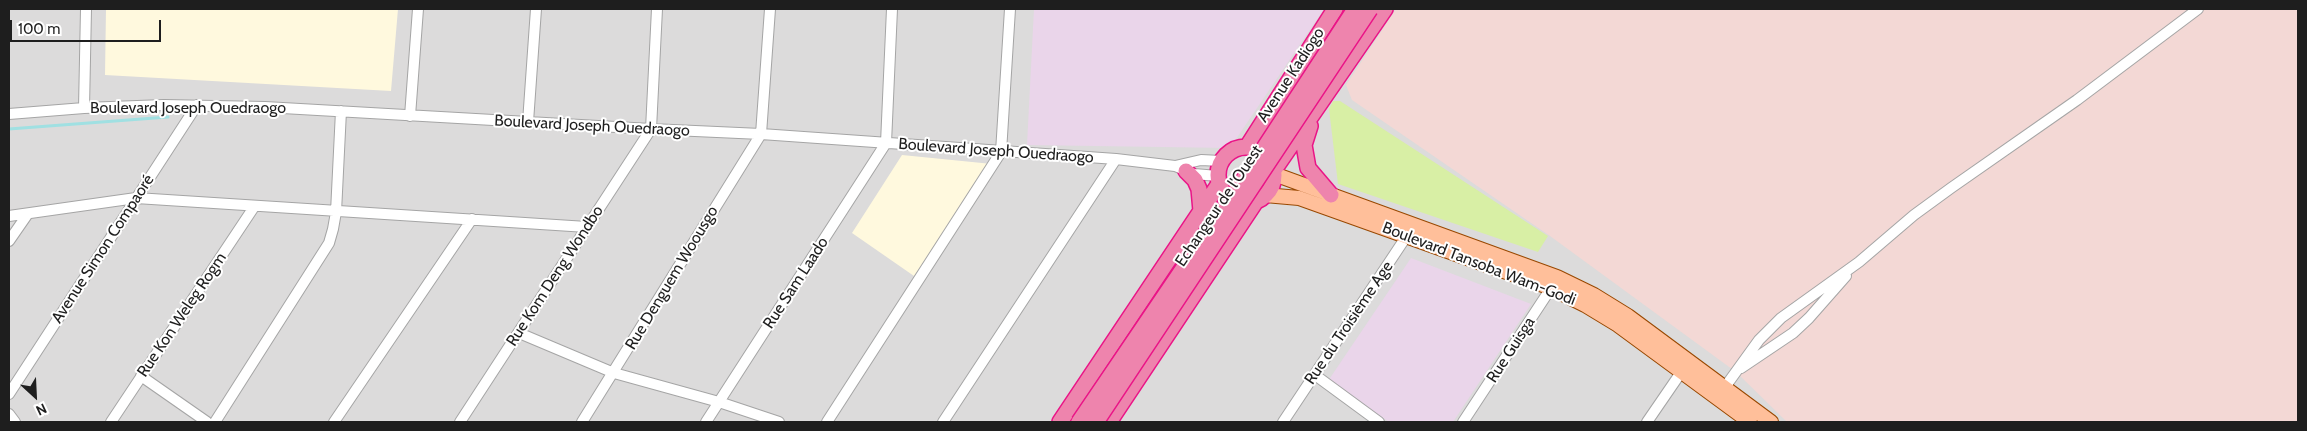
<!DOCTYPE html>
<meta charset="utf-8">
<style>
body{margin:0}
#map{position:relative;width:2307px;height:431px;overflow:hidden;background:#f0e9e3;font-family:Cabin,sans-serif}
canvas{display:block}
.frame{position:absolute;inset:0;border:10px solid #1e1e1e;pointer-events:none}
.north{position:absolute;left:10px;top:371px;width:50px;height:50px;-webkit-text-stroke:4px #fff;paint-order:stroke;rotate:155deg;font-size:14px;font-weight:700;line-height:20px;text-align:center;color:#1e1e1e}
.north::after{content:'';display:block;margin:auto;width:18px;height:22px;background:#1e1e1e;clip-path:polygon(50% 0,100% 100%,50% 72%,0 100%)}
.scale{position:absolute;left:10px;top:20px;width:151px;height:22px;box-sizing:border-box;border:2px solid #1e1e1e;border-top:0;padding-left:6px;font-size:15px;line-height:18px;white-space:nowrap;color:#1e1e1e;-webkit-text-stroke:4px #fff;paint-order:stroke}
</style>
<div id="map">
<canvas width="2307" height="431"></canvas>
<div class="frame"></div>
<div class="north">N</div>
<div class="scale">100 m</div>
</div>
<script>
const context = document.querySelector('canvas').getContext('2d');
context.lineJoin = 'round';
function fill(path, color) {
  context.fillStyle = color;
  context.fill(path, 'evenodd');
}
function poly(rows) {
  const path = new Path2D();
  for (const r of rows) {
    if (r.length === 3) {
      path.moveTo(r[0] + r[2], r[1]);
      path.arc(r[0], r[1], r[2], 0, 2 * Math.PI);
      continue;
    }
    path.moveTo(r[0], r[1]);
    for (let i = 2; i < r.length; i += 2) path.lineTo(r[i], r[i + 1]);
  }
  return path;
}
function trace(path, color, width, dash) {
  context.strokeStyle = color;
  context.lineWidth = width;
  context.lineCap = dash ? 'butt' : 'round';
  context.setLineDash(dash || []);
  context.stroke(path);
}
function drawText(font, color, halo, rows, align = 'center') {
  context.font = font + ' Cabin,sans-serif';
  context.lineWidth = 4;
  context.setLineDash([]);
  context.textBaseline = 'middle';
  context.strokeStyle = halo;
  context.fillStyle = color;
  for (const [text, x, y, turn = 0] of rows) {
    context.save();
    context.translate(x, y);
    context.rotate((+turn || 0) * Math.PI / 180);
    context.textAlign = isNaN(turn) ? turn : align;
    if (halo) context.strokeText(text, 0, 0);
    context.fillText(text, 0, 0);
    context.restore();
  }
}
fill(poly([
 [9,9,2298,9,2298,422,9,422]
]), '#dcdbdb');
fill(poly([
 [1034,9,1324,9,1230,148,1027,145],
 [1411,258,1531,304,1453,422,1389,422,1328,381]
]), '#ead5ea');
fill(poly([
 [106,9,398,9,391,91,105,75],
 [902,155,992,164,914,276,852,233]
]), '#fff9de');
fill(poly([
 [1396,9,2298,9,2298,422,1787,422,1736,372,1550,236,1352,100,1346,85]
]), '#f3d8d5');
fill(poly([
 [1333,101,1340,101,1548,236,1538,252,1338,184,1329,109]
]), '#d8efa5');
trace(poly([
 [9,129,168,117]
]), '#a0e0e2', 3);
const minor = poly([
 [84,108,86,9],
 [9,114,84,108,164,105,265,107,651,129,761,134,1116,159,1175,166,1194,174,1218,176],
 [410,116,418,9],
 [528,122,536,9],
 [1175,166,1201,160,1221,161],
 [9,216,136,198,587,227],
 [9,241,27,215],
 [519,333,614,373,719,402,779,422],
 [1741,368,1793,333,1809,318,1846,276],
 [1315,375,1379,422],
 [141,376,207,422],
 [1725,387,1759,340,1781,318,1859,262,1914,215,1951,188,2077,100,2198,9],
 [9,394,197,105],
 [9,414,15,422],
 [111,422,254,207],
 [215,422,329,243,333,229,336,212,341,111],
 [334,422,472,219],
 [460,422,651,129,657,9],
 [582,422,761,134,770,9],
 [706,422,886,143,892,9],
 [827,422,1001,152,1010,9],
 [943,422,1116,159],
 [1283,422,1410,231],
 [1463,422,1555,282],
 [1647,422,1682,371]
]);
const major = poly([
 [1274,174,1557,277,1594,295,1628,316,1771,422],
 [1265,195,1299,198,1551,288,1585,305,1618,325,1750,422]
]);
const highway = poly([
 [1310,126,1304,145,1308,168,1331,195],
 [1247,147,1335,9],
 [1246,175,28],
 [1274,170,1385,9],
 [1186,171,1195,180,1199,189,1201,211],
 [1060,422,1219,184],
 [1109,422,1256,201]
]);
trace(minor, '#a5a5a5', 12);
trace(major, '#994800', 16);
trace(highway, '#ea1487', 18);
trace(minor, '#fff', 10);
trace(major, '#ffbf9a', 14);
trace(highway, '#ee84ad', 15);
const highwayBridge = poly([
 [1079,422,1240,185,1355,9],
 [1096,422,1370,9]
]);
trace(highwayBridge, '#ea1487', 18, []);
trace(highwayBridge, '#ee84ad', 15);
drawText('16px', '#1e1e1e', '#fff', [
 ["Avenue Kadiogo",1291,75,-57],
 ["Boulevard Joseph Ouedraogo",188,108],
 ["Boulevard Joseph Ouedraogo",592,126,3],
 ["Boulevard Joseph Ouedraogo",996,151,4],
 ["Echangeur de l'Ouest",1219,206,-56],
 ["Avenue Simon Compaoré",103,249,-57],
 ["Boulevard Tansoba Wam-Godi",1479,264,21],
 ["Rue Kom Deng Wondbo",555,276,-57],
 ["Rue Denguem Woousgo",672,278,-59],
 ["Rue Sam Laado",796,283,-57],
 ["Rue Kon Weleg Rogm",182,315,-56],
 ["Rue du Troisième Age",1349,323,-56],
 ["Rue Guisga",1511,350,-57]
]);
</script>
